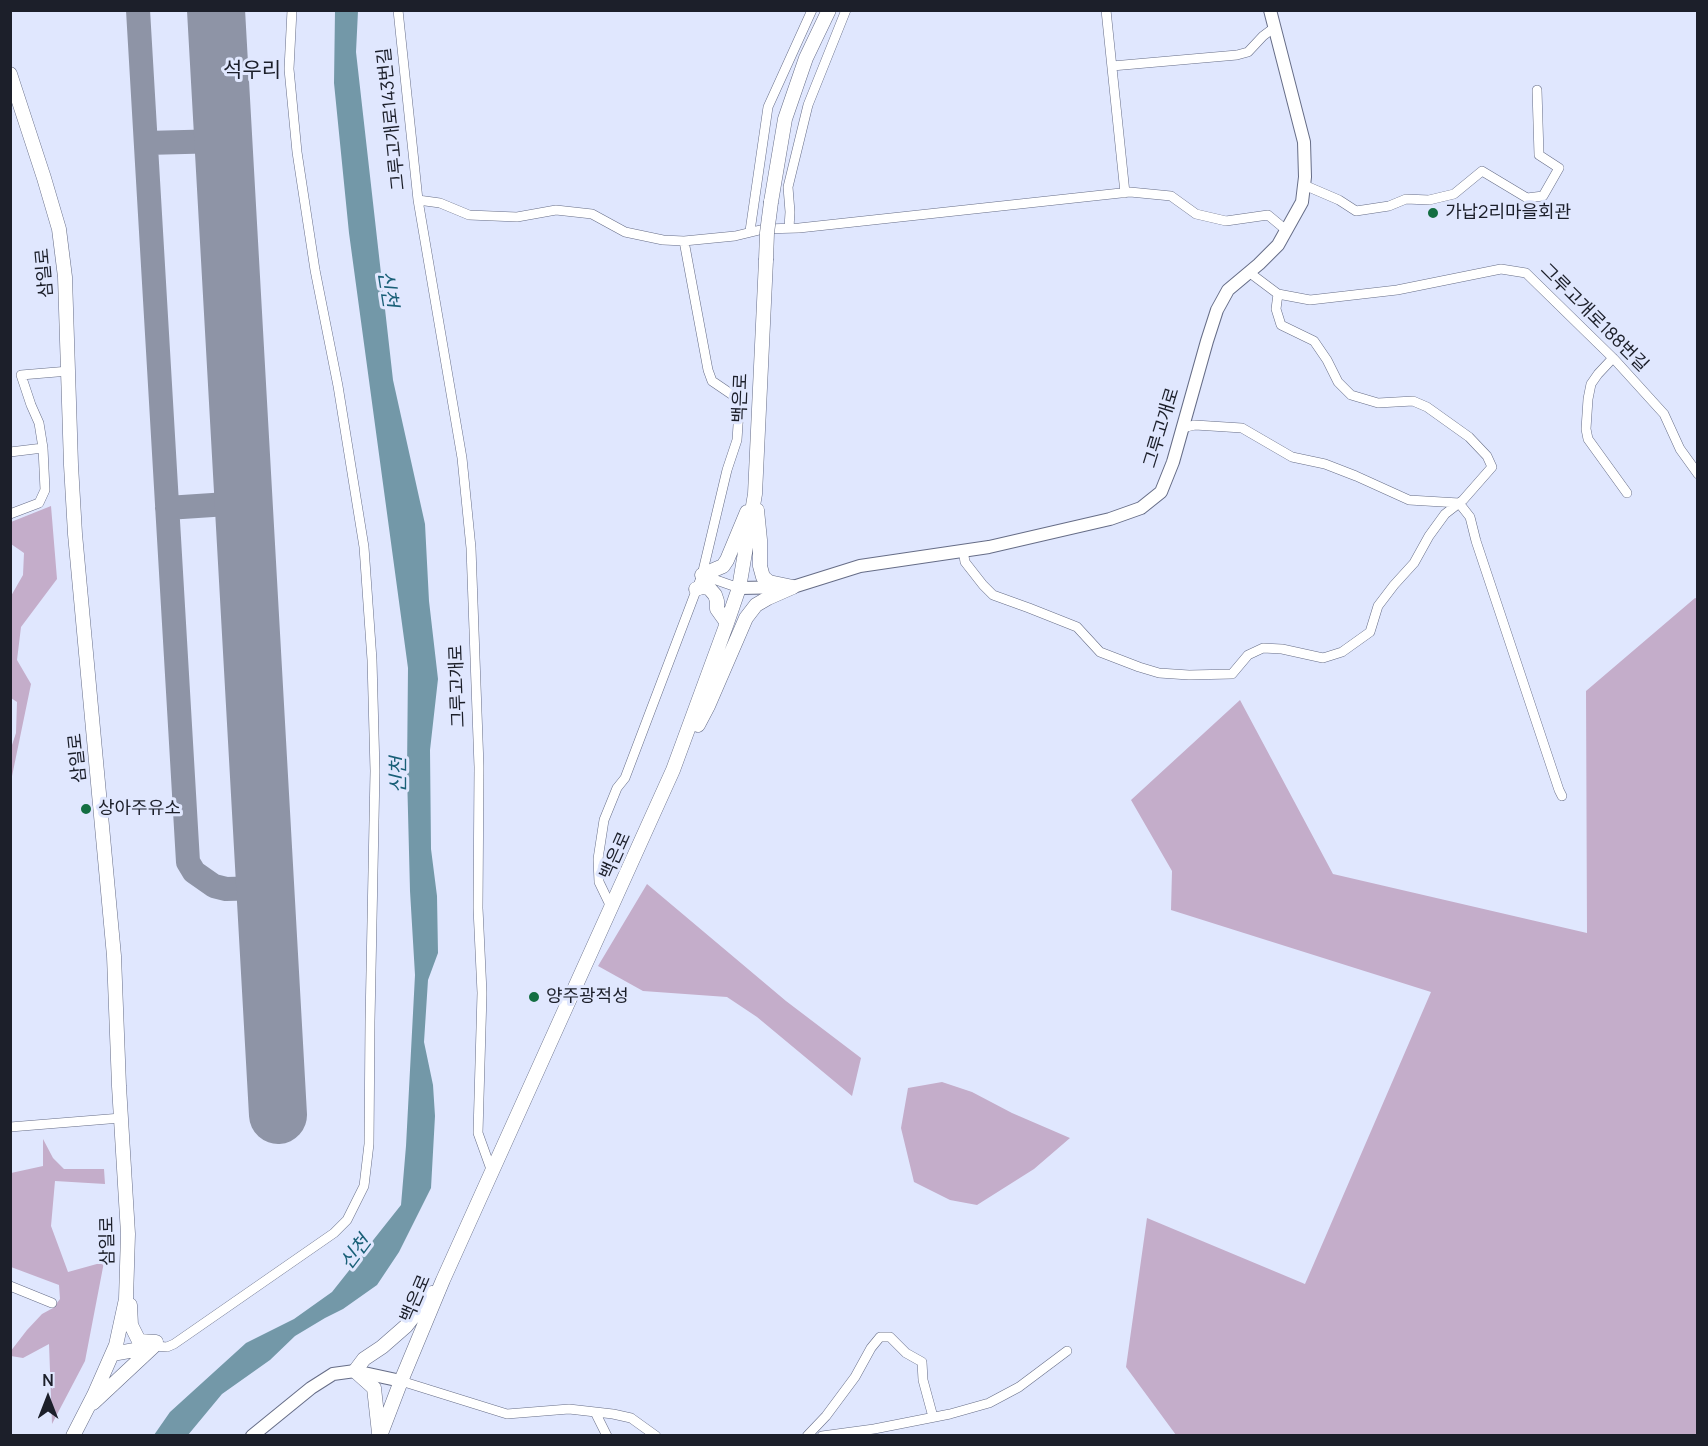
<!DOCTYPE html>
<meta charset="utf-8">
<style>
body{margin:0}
#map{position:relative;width:1708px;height:1446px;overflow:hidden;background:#e0e7fe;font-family:Manrope,sans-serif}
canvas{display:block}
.frame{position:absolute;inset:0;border:12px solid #1c1f2a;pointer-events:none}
.north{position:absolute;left:18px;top:1368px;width:60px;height:60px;-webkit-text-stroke:4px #e0e7fe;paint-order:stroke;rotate:0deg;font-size:16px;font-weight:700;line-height:24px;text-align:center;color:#1c1f2a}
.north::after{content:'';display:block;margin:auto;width:21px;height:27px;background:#1c1f2a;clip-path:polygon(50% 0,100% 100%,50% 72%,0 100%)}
</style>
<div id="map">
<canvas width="1708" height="1446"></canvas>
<div class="frame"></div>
<div class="north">N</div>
</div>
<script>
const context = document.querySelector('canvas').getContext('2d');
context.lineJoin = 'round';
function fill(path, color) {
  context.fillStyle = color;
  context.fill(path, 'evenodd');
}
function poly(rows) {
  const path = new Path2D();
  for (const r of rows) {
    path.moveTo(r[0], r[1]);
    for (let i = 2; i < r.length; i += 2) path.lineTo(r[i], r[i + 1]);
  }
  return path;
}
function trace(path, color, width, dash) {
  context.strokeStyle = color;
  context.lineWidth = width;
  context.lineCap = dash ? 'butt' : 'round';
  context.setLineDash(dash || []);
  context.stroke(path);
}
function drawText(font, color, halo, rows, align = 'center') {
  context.font = font + ' Manrope,"Noto Sans KR",sans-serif';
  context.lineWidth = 6;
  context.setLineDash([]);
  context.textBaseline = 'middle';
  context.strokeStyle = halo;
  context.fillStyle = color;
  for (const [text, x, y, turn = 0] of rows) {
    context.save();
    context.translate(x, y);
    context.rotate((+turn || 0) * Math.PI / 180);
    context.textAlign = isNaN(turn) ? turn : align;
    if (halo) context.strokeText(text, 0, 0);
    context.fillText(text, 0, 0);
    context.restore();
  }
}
fill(poly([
 [51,506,57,579,21,627,17,660,31,684,11,781,11,748,16,733,17,702,11,698,11,596,23,575,24,553,11,544,11,522],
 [1695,598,1698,599,1697,1435,1176,1435,1126,1367,1147,1218,1305,1284,1431,992,1171,910,1172,871,1131,800,1240,700,1333,874,1587,933,1586,691],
 [647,884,786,1001,861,1058,852,1096,757,1017,727,997,643,991,598,966],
 [942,1082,972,1092,1012,1113,1070,1138,1034,1169,977,1205,950,1200,914,1182,901,1128,908,1088],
 [43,1139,53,1158,64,1169,104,1169,105,1184,55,1181,51,1226,68,1272,104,1262,85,1361,52,1424,49,1344,23,1358,11,1356,10,1352,27,1330,42,1314,53,1308,60,1299,59,1285,11,1267,11,1173,43,1166]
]), '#c4adca');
fill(poly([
 [335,11,358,11,356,52,393,380,425,524,429,601,438,679,430,750,431,849,437,896,438,953,428,980,424,1042,433,1085,435,1116,431,1188,399,1252,377,1285,343,1309,325,1318,295,1336,270,1360,222,1394,188,1435,154,1435,170,1412,246,1343,294,1319,332,1292,401,1205,406,1146,415,975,410,891,407,773,408,668,349,233,334,83]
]), '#7398a8');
trace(poly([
 [138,10,188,862,194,872,214,886,226,889,265,888],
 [146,143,223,141],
 [167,508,243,503]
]), '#8e94a6', 24);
trace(poly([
 [216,10,278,1115]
]), '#8e94a6', 58);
const minor = poly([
 [398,10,418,200,462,458,471,548,479,767,478,908,482,993,478,1133,492,1172],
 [1106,10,1125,193],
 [1112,66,1237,55,1248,52,1263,36,1275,27],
 [1304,185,1339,200,1356,211,1389,206,1406,199,1429,200,1454,194,1482,171,1527,198,1543,196,1559,168,1539,155,1537,90],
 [418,200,440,203,469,215,517,217,556,210,592,214,625,232,663,240,684,241,735,236,764,229,799,228,1130,192,1171,196,1196,214,1226,221,1268,215,1286,230],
 [789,228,790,212,788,187,808,105,846,10],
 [750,231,768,107,812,10],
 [1250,273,1278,294,1310,300,1397,290,1501,269,1526,273,1615,360,1664,414,1680,449,1698,474],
 [1613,358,1598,374,1591,384,1588,399,1586,429,1588,439,1627,493],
 [1182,428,1195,425,1242,428,1292,457,1325,464,1356,476,1409,500,1459,503,1470,517,1476,541,1559,790,1562,796],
 [10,452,43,448],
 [10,514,39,503,45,490,43,448,39,423,31,405,21,375,69,371],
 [963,550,965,562,983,585,993,595,1029,608,1077,627,1100,652,1139,667,1159,673,1189,675,1232,674,1248,655,1263,648,1282,649,1323,658,1342,652,1370,632,1378,606,1394,585,1414,563,1429,536,1445,514,1463,500,1492,467,1487,456,1469,437,1427,407,1413,401,1378,403,1351,395,1338,382,1327,360,1314,341,1281,325,1276,309,1278,294],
 [702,575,739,588],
 [612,909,599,882,598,859,604,820,617,788,625,778,702,575,727,470,737,440,739,410,737,398,712,381,708,370,684,241],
 [10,1127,121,1118],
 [10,1286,52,1303],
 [154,1346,167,1347,174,1344,334,1233,347,1220,364,1186,369,1144,370,1021,375,771,372,660,364,547,338,386,315,270,297,152,289,69,292,10],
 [401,1381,507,1414,569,1409,613,1414,631,1418,656,1436],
 [595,1412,607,1436],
 [807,1436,826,1416,855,1377,871,1348,880,1337,890,1337,906,1353,922,1362,923,1380,933,1417],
 [822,1436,874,1429,950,1414,989,1403,1019,1387,1067,1351]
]);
const tertiary = poly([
 [739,588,793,587,860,566,989,547,1110,519,1141,508,1161,492,1173,462,1207,341,1217,310,1228,290,1259,264,1278,245,1302,202,1305,177,1304,142,1270,10],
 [252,1436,311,1388,333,1374,355,1371,401,1381]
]);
const secondary = poly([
 [10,74,44,178,59,229,65,277,71,465,75,534,114,956,119,1086,128,1234,126,1299,116,1345,94,1395,73,1436],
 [771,202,785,119,806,58,829,10],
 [757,510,760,540,760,566,763,577,769,582,793,587],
 [702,575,723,566,727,560,747,512],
 [696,589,702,587,709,588,715,595,717,601,717,609,727,623],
 [698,725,708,706,746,618,756,605,768,598,793,587],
 [130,1305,131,1325,139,1341,156,1342],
 [112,1354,152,1347],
 [93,1403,154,1346],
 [379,1433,374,1388,355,1371,364,1359,382,1347,406,1326,432,1293],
 [380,1436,401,1381,443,1280,673,770,727,623,739,588,755,494,766,260]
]);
trace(minor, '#666d87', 10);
trace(tertiary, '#666d87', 14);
trace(secondary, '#666d87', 15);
trace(minor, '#fff', 9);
trace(tertiary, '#fff', 12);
trace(secondary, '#fff', 14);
const secondaryBridge = poly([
 [766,260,767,233,771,202]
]);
trace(secondaryBridge, '#666d87', 15, []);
trace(secondaryBridge, '#fff', 14);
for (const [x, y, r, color] of [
 [1433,213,6,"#136e42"],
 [86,809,6,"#136e42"],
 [534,997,6,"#136e42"]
]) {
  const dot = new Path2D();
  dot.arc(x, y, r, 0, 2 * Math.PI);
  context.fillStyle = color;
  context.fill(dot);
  trace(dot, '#e0e7fe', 2);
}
drawText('18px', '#1c1f2a', '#e0e7fe', [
 ["그루고개로143번길",392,119,-96],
 ["삼일로",45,273,-95],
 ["그루고개로188번길",1594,318,45],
 ["백은로",741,398,-88],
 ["그루고개로",1162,428,-73],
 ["그루고개로",458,686,-92],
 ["삼일로",78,758,-96],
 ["백은로",616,856,-66],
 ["삼일로",108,1241,-91],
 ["백은로",416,1299,-67]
]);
drawText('18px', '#1c1f2a', '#e0e7fe', [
 ["가납2리마을회관",1445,213],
 ["상아주유소",98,809],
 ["양주광적성",546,997]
], 'left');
drawText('italic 20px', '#195f77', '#e0e7fe', [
 ["신천",387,289,81],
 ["신천",399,775,-90],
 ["신천",356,1253,-53]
]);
drawText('21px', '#1c1f2a', '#e0e7fe', [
 ["석우리",252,71]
]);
</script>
